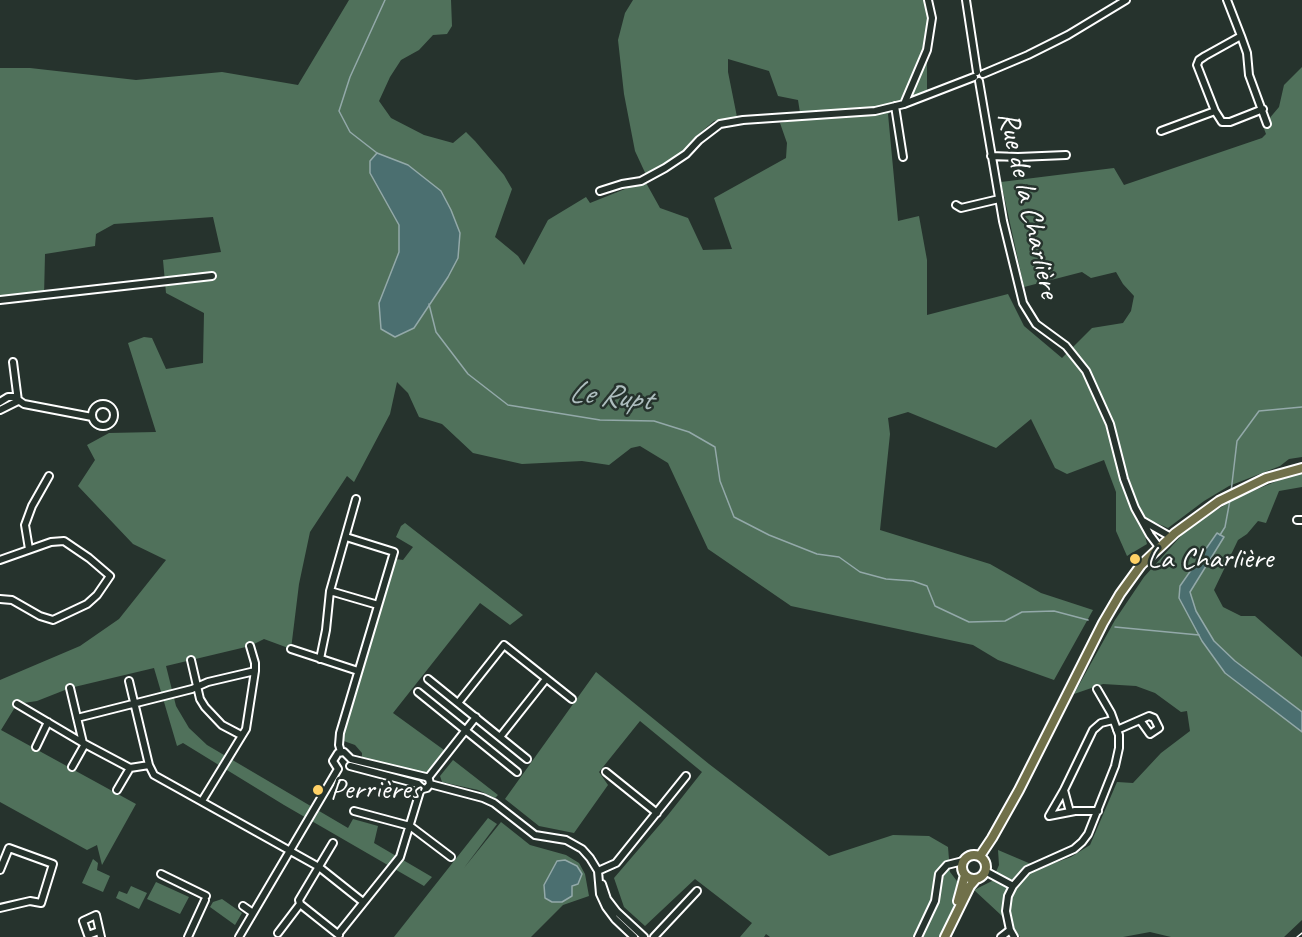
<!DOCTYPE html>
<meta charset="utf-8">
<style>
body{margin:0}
canvas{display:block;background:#26332d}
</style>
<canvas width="1302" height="937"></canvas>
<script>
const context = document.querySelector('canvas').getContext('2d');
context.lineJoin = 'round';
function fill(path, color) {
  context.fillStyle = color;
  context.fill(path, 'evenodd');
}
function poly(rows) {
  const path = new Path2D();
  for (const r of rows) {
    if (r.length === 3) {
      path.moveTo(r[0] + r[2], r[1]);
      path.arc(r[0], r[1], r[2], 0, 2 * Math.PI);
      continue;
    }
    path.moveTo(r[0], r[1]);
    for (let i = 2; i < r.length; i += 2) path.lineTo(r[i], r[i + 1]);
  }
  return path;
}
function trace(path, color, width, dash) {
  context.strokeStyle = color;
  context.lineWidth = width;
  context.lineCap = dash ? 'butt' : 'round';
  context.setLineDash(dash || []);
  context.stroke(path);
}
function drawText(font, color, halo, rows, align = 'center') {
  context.font = font + ' Caveat,sans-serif';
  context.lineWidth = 5;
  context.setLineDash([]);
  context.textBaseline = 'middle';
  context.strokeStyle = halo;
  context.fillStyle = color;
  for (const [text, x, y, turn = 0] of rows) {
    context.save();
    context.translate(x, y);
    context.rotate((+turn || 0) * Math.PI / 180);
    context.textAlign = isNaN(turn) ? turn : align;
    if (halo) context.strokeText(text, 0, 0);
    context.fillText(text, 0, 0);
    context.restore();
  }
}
fill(poly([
 [349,0,451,0,452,26,447,34,433,35,419,50,401,60,390,77,379,101,391,118,424,135,453,143,466,132,475,141,504,175,512,189,495,237,518,256,524,265,548,220,586,197,590,203,645,181,660,208,688,218,703,250,732,249,714,198,786,158,787,143,780,123,801,119,798,100,778,96,769,71,728,59,728,72,737,117,714,121,701,132,687,149,648,179,635,151,624,94,618,40,625,13,633,0,925,0,929,26,927,45,927,91,900,102,888,114,898,221,919,216,927,260,927,315,1008,294,1024,326,1062,358,1092,328,1123,323,1131,311,1134,296,1123,284,1116,272,1091,278,1082,272,1024,287,1001,182,1114,168,1124,185,1262,138,1266,134,1263,126,1279,107,1284,85,1302,67,1302,457,1289,459,1280,466,1229,486,1204,501,1168,528,1154,522,1143,528,1147,544,1127,556,1116,531,1116,492,1104,460,1067,474,1055,468,1031,419,996,448,908,412,888,418,890,434,880,530,990,564,1041,593,1093,610,1054,680,998,660,973,645,791,606,708,549,668,463,640,446,631,448,609,465,582,461,522,464,473,453,442,424,419,417,408,393,397,382,390,414,354,482,347,476,310,532,299,584,291,649,264,639,250,646,166,666,176,706,189,728,207,745,348,828,353,819,378,826,374,843,432,877,424,886,284,805,183,743,177,746,154,668,70,688,37,701,17,704,1,730,136,804,102,865,97,845,87,850,0,802,0,680,80,646,119,619,166,560,133,544,78,486,95,460,87,445,109,433,156,432,128,343,144,337,152,338,166,369,203,363,204,313,166,293,163,260,221,252,213,217,114,224,96,234,95,246,45,254,44,296,0,301,0,68,30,68,136,80,222,72,298,85],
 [1302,473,1302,487,1279,491,1266,523,1258,521,1247,534,1238,540,1214,590,1223,607,1241,616,1255,616,1302,657,1302,712,1235,661,1214,641,1196,611,1190,592,1224,537,1217,533,1180,586,1179,593,1179,598,1202,641,1225,673,1302,732,1302,920,1284,937,1171,937,1150,932,1123,937,1020,937,1001,915,974,890,992,881,999,865,998,850,1031,864,1038,869,1071,857,1090,845,1117,782,1133,783,1161,753,1190,731,1187,711,1181,712,1155,693,1136,686,1103,684,1074,694,1115,620,1144,577,1189,527,1238,497,1282,479],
 [405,523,523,615,510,625,480,603,393,713,444,750,428,772,418,774,362,759,362,753,355,745,341,740,396,559,403,560,413,547,396,537,401,526],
 [596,672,709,764,829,856,893,835,929,836,948,847,950,872,960,885,952,911,939,937,770,937,766,934,764,937,740,937,752,923,695,879,645,926,624,907,614,878,668,815,702,772,640,721,599,772,608,785,574,833,539,826,505,799],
 [453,760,498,795,495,798,478,790,442,782,440,776],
 [488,818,497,824,464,868,501,822,530,845,566,855,579,863,585,874,589,896,563,905,531,937,394,937],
 [93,859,98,863,97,870,110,876,103,892,82,883],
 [156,882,189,897,180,914,147,899],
 [131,886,147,893,139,909,116,898,119,891,127,894],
 [222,899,242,913,235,925,210,907,213,902]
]), '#50715b');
const water = poly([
 [377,153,408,165,441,191,451,210,460,233,458,258,448,277,414,328,395,337,381,329,379,303,399,252,399,225,370,173,370,161,377,153],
 [1217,533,1224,537,1190,592,1196,611,1214,641,1235,661,1302,712,1302,732,1225,673,1202,641,1179,598,1180,586,1217,533],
 [565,860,577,866,582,874,578,884,572,886,572,896,562,902,552,902,545,898,544,885,557,861,565,860]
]);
fill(water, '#4b6f70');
trace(water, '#93a9a9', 1.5);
trace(poly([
 [377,153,350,132,339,111,350,77,385,0],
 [429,304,436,332,468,374,508,405,600,420,654,421,689,432,715,447,720,481,734,517,769,535,817,554,839,557,860,572,886,579,913,581,927,586,935,606,969,622,1005,621,1022,612,1054,611,1088,620],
 [1231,492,1237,441,1259,411,1302,407],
 [1220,535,1225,527,1230,500],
 [1115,627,1199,635]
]), '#93a9a9', 1.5);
const minor = poly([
 [966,0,977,72],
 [1227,0,1241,36,1247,53,1249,75,1267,124],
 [1241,36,1205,56,1199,60,1197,65,1215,111,1222,122,1230,122,1263,109],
 [983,74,1028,55,1068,35,1126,0],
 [979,81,1003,221,1023,303,1036,324,1066,346,1086,371,1110,424,1124,479,1135,508,1150,535,1159,547],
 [904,104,927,50,932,18,928,0],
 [895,106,903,157],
 [1161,131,1215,111],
 [991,156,1018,157,1066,155],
 [600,191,622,184,641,181,665,168,686,154,699,140,720,124,743,120,875,111,904,104,974,77],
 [956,205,961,208,999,199],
 [0,300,212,276],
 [13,362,18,401],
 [0,402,8,397,14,397,24,404,92,417],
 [103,415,11],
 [0,410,18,401],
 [1297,520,1302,520],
 [1143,521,1171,537],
 [29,549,25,525,32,506,49,476],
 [0,560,51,542,64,541,89,558,110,576,97,595,87,604,53,620,40,616,12,600,0,599],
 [330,591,378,605],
 [291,649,358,671],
 [320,659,326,630,330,591,356,499],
 [191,660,200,699,205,707,222,725,241,735],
 [428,679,527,759],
 [129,681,149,765,154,775,319,867,363,902],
 [70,688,83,743,130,768,149,765],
 [418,692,517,772],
 [458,703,504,645,572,699],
 [17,704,83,743],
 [77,718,192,689,208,682,255,671],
 [1117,730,1149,716,1154,718,1159,728,1150,734,1140,720],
 [500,737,546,679],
 [36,747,48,722],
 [341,752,339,745,340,733,394,552,346,537],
 [351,759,426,777,429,779,430,784],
 [350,766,418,784,423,789,427,788,430,784],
 [72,767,85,744],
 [338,769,333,761,338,753,344,752,351,759],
 [606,772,657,813],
 [428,778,476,717],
 [430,784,483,798,494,803,535,835,566,840,582,849,590,858,598,871,600,894,606,907,615,919,634,937],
 [117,790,130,768],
 [1064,790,1070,812],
 [202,801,246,729,255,671,255,663,250,646],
 [354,811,410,826,451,857],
 [1098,811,1075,811,1049,816,1064,790,1093,730,1101,723,1113,720],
 [0,870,9,848,53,864,41,903,30,901,0,908],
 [598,871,616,863,686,776],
 [985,871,1013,886],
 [161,874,206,896],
 [602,884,607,899,617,912,644,937],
 [300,904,339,935],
 [243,906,253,913],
 [99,931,88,935,83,921,96,915,101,937],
 [278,933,300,904,299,900,333,843],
 [339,933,400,857,421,788],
 [188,937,205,900],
 [239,937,338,769],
 [654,937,697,891],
 [918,937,935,901,939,874,947,865,963,861],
 [1001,937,1010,930],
 [1014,937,1010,930,1006,911,1008,896,1013,886,1027,870,1074,849,1082,842,1088,834,1115,766,1119,748,1119,735,1111,713,1097,689]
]);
const major = poly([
 [974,867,12],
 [980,856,992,838,1019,790,1103,623,1120,594,1141,565,1175,533,1219,501,1266,478,1302,468],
 [958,901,965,875],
 [945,937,970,886,976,879]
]);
trace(minor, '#fff', 10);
trace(major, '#fff', 12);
trace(minor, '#26332d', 6);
trace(major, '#70704a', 8);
trace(poly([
 [1297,937,1302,933]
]), '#fff', 1.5);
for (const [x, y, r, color] of [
 [1135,559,6,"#ffd166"],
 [318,790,6,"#ffd166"]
]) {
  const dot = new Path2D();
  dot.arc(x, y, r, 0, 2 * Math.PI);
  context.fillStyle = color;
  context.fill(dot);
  trace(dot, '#26332d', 2);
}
drawText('30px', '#fff', '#26332d', [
 ["Rue de la Charlière",1028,205,77]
]);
drawText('30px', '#fff', '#26332d', [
 ["La Charlière",1147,559],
 ["Perrières",330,790]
], 'left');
drawText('italic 32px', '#aebebf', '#26332d', [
 ["Le Rupt",610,397,6]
]);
</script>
